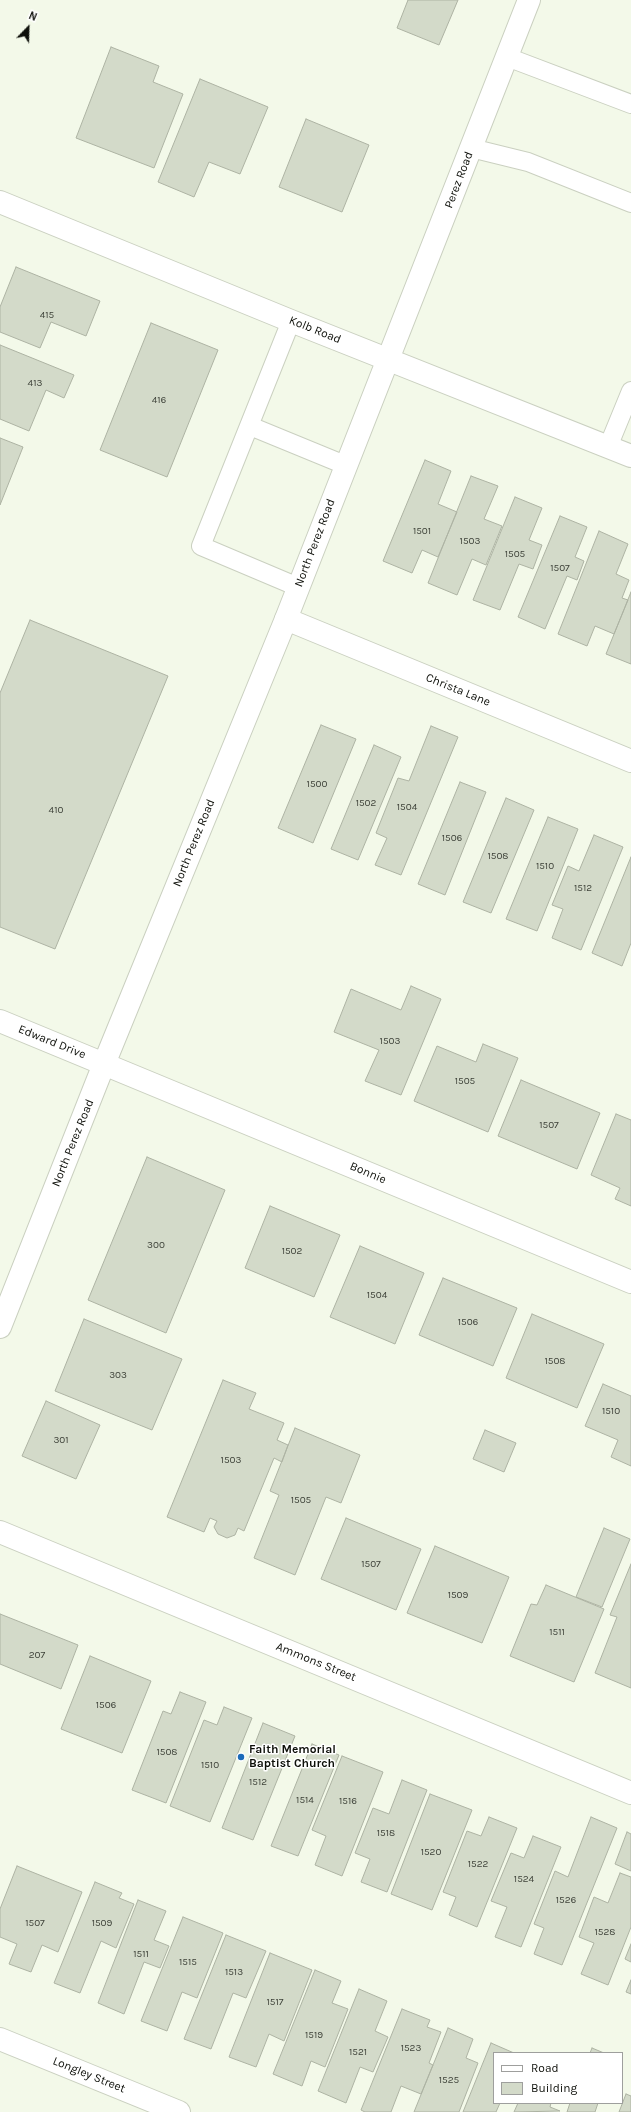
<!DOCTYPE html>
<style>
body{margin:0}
#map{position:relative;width:631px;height:2112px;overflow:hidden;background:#f3f9e9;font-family:Karla,sans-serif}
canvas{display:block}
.legend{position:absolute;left:493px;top:2052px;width:130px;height:52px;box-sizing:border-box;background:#fff;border:1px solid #9e9f9d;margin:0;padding:5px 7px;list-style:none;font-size:12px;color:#0d0f09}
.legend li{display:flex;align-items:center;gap:8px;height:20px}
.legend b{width:20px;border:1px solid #9e9f9d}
.north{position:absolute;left:8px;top:8px;width:40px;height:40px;-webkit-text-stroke:3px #fff;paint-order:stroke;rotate:23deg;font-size:11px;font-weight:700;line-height:16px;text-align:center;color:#0d0f09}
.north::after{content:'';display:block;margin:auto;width:14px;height:18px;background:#0d0f09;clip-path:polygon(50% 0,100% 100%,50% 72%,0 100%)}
</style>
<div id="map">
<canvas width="631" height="2112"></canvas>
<ul class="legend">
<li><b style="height:5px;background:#fff"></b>Road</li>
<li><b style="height:11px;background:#d3dac9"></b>Building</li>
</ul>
<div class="north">N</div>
</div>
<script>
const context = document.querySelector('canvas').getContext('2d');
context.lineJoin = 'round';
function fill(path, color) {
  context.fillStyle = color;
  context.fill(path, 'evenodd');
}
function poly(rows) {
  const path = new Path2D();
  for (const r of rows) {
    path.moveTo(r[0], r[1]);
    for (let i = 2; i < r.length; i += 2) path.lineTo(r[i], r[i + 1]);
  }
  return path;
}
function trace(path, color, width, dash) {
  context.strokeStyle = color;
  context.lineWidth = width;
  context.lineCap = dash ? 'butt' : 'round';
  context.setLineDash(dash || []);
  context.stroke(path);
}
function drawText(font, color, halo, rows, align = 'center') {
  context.font = font + ' Karla,sans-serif';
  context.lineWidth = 3;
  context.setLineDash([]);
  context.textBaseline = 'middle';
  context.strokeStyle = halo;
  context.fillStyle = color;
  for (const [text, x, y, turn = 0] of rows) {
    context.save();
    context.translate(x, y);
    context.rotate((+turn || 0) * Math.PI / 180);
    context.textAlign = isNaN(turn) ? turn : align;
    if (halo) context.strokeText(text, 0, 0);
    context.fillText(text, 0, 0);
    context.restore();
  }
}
const building = poly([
 [408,0,458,0,439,45,397,28,408,0],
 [111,47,159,66,153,82,183,94,154,168,76,138,111,47],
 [200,79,268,107,240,174,209,162,194,197,158,182,200,79],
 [306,119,369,145,342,212,279,187,306,119],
 [16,267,100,301,86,336,51,322,40,348,0,332,0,307,16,267],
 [151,323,218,350,167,477,100,450,151,323],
 [0,345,74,375,64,398,46,390,29,431,0,419,0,345],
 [0,438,23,447,0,505,0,438],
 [425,460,451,471,438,504,457,512,438,557,422,550,412,573,383,561,425,460],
 [471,476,498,486,484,519,502,526,486,565,472,559,457,595,428,583,471,476],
 [515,497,542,508,529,540,542,545,533,569,519,564,500,610,473,600,515,497],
 [560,516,587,527,575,557,584,561,577,580,567,576,545,629,518,617,560,516],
 [599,531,628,544,616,574,629,580,622,598,628,600,614,634,595,626,587,646,558,634,599,531],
 [631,592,631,664,606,654,631,592],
 [30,620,168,676,55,949,0,927,0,693,30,620],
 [321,725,356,739,313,843,278,828,321,725],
 [431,726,458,737,401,875,375,865,387,838,376,833,398,778,409,781,431,726],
 [374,745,401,757,358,860,331,849,374,745],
 [460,782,486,792,445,895,418,884,460,782],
 [506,798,534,810,491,913,463,902,506,798],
 [548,817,578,829,537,931,506,919,548,817],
 [594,835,623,847,581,950,552,938,563,909,552,905,568,866,579,871,594,835],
 [631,857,631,943,622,966,592,953,631,857],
 [411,986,441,999,401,1095,365,1081,379,1050,334,1032,351,989,401,1010,411,986],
 [483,1044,518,1058,488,1132,414,1101,437,1046,476,1062,483,1044],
 [521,1080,600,1113,577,1169,498,1136,521,1080],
 [616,1114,631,1120,631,1206,615,1199,620,1188,591,1175,616,1114],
 [147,1157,225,1190,166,1333,88,1300,147,1157],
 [270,1206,340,1235,314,1297,245,1268,270,1206],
 [360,1246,424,1273,395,1344,330,1317,360,1246],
 [443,1278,517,1308,493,1366,419,1335,443,1278],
 [532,1314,604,1344,577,1408,506,1378,532,1314],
 [84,1319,182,1359,152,1430,55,1391,84,1319],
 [223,1380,256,1393,249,1409,284,1423,277,1440,288,1445,282,1462,274,1458,244,1531,238,1528,235,1535,227,1538,218,1534,214,1527,217,1521,210,1518,204,1532,167,1517,223,1380],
 [603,1384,631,1396,631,1466,611,1457,618,1440,585,1426,603,1384],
 [46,1401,100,1425,76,1479,22,1456,46,1401],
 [295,1428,360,1455,341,1503,326,1497,295,1575,254,1558,279,1495,270,1491,295,1428],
 [485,1430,516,1443,504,1472,473,1459,485,1430],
 [346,1518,421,1549,396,1610,321,1579,346,1518],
 [604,1528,630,1539,602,1607,576,1597,604,1528],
 [435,1546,509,1577,482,1643,407,1613,435,1546],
 [631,1564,631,1688,595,1673,617,1617,610,1615,631,1564],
 [546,1585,604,1609,574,1682,510,1656,531,1604,537,1605,546,1585],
 [0,1614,78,1645,61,1689,0,1664,0,1614],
 [90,1656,151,1681,122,1753,61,1729,90,1656],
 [180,1692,206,1702,166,1803,132,1790,163,1711,171,1714,180,1692],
 [224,1707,252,1718,210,1822,170,1806,204,1720,217,1725,224,1707],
 [263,1723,295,1736,253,1840,222,1828,263,1723],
 [312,1744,339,1755,298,1856,271,1846,312,1744],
 [342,1756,383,1772,342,1876,315,1865,326,1836,312,1830,342,1756],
 [402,1780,427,1790,387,1892,361,1882,370,1859,355,1853,373,1808,389,1814,402,1780],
 [430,1794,472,1810,432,1910,391,1894,430,1794],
 [489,1817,517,1828,477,1927,449,1915,456,1897,443,1892,467,1831,481,1836,489,1817],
 [591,1817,617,1828,562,1965,534,1954,544,1928,534,1924,555,1871,568,1877,591,1817],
 [627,1832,631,1834,631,1871,615,1864,627,1832],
 [533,1836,561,1847,521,1947,495,1937,507,1907,491,1901,511,1853,524,1858,533,1836],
 [17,1866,82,1892,58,1952,42,1945,31,1972,9,1964,17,1944,0,1937,0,1909,17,1866],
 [620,1873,631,1877,631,1927,608,1985,581,1974,594,1943,579,1937,594,1897,608,1903,620,1873],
 [95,1882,122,1893,119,1898,134,1904,116,1948,101,1941,80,1993,54,1983,95,1882],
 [138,1900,166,1911,154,1940,169,1946,160,1968,144,1962,124,2014,98,2003,138,1900],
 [183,1917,223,1933,197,1998,182,1992,167,2031,141,2021,183,1917],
 [226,1935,266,1951,246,1998,233,1993,211,2049,184,2039,226,1935],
 [631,1944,631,1962,625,1959,631,1944],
 [270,1953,312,1970,284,2041,269,2034,256,2067,229,2057,270,1953],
 [315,1970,341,1981,332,2003,348,2009,325,2067,311,2061,302,2086,273,2074,315,1970],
 [631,1980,631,1994,626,1992,631,1980],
 [359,1989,387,2001,375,2031,388,2037,373,2072,360,2067,346,2103,318,2091,359,1989],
 [402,2009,430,2020,427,2027,441,2032,429,2063,433,2065,421,2094,401,2086,391,2112,365,2112,361,2110,402,2009],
 [448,2028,473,2039,466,2058,478,2063,459,2112,414,2112,448,2028],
 [491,2043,514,2053,494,2053,494,2103,500,2103,496,2112,463,2112,491,2043],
 [592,2048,604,2053,590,2053,592,2048],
 [626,2094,631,2096,631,2112,619,2112,626,2094],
 [518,2103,551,2103,550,2107,560,2111,514,2112,518,2103],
 [570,2103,598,2103,595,2112,567,2112,570,2103]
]);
fill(building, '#d3dac9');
trace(building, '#adb3a3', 1);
const service = poly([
 [507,57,631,104],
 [471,148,528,162,631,203],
 [291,321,201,546,298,587],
 [250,426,345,465],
 [608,447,631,391]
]);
const minor = poly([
 [0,202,291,321,631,456],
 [286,619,631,761],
 [0,1021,631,1282],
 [0,1532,631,1793],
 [0,2039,179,2112]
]);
const tertiary = poly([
 [0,1327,104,1064,286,619,529,0]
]);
trace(service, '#cad0c0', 20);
trace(minor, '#cad0c0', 24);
trace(tertiary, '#cad0c0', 24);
trace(service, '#fff', 18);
trace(minor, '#fff', 22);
trace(tertiary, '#fff', 22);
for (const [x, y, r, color] of [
 [241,1757,4,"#1b6bb9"]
]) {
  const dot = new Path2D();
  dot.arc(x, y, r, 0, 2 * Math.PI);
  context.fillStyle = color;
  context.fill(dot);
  trace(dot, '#fff', 1.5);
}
drawText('10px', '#3e4239', null, [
 ["415",47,315],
 ["413",35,383],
 ["416",159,400],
 ["1501",422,531],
 ["1503",470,541],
 ["1505",515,554],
 ["1507",560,568],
 ["1500",317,784],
 ["1502",366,803],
 ["1504",407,807],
 ["410",56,810],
 ["1506",452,838],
 ["1508",498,856],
 ["1510",545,866],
 ["1512",583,888],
 ["1503",390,1041],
 ["1505",465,1081],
 ["1507",549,1125],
 ["300",156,1245],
 ["1502",292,1251],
 ["1504",377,1295],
 ["1506",468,1322],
 ["1508",555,1361],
 ["303",118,1375],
 ["1510",611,1411],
 ["301",61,1440],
 ["1503",231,1460],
 ["1505",301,1500],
 ["1507",371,1564],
 ["1509",458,1595],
 ["1511",557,1632],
 ["207",37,1655],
 ["1506",106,1705],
 ["1508",167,1752],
 ["1510",210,1765],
 ["1512",258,1782],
 ["1514",305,1800],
 ["1516",348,1801],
 ["1518",386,1833],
 ["1520",431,1852],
 ["1522",478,1864],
 ["1524",524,1879],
 ["1526",566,1900],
 ["1507",35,1923],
 ["1509",102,1923],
 ["1528",605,1932],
 ["1511",141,1954],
 ["1515",188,1962],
 ["1513",234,1972],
 ["1517",275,2002],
 ["1519",314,2035],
 ["1523",411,2048],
 ["1521",358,2052],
 ["1525",449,2080]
]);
drawText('12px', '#0d0f09', '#fff', [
 ["Perez Road",459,180,-69],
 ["Kolb Road",315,330,22],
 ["North Perez Road",315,543,-69],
 ["Christa Lane",458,690,22],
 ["North Perez Road",194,843,-68],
 ["Edward Drive",52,1042,22],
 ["North Perez Road",73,1143,-68],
 ["Bonnie",368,1173,23],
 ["Ammons Street",316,1662,22],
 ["Longley Street",89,2075,22]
]);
drawText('bold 12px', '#0d0f09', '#fff', [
 ["Faith Memorial",249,1750],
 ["Baptist Church",249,1764]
], 'left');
</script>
